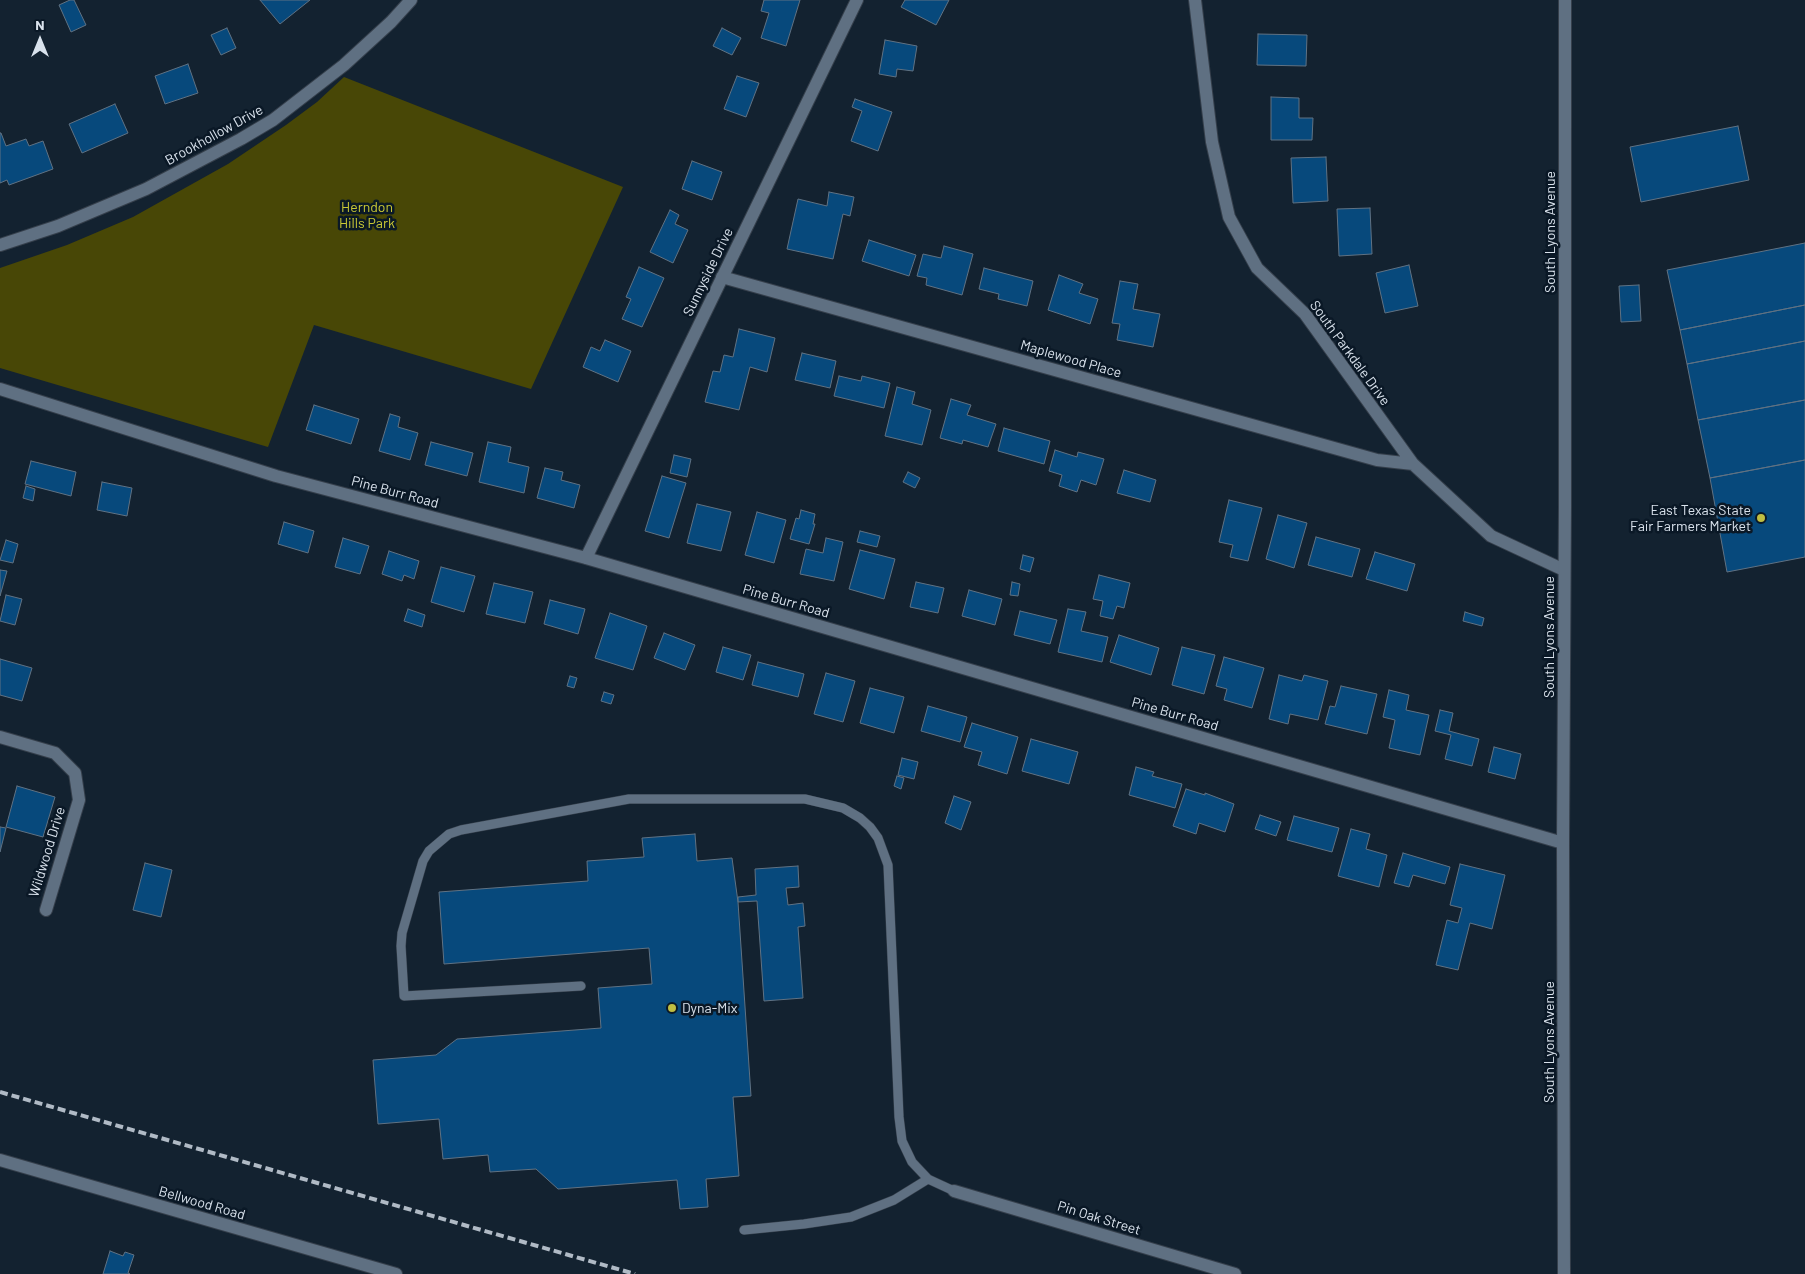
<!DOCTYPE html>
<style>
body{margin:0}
#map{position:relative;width:1805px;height:1274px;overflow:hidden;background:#132230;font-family:Barlow,sans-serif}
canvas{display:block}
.north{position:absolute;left:15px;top:15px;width:50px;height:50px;-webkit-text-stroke:4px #0a1826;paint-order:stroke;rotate:0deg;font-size:14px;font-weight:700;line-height:20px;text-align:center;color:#d9e2ec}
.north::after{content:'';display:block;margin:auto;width:18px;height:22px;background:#d9e2ec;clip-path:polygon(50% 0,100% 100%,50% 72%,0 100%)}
</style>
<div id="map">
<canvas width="1805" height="1274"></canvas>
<div class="north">N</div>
</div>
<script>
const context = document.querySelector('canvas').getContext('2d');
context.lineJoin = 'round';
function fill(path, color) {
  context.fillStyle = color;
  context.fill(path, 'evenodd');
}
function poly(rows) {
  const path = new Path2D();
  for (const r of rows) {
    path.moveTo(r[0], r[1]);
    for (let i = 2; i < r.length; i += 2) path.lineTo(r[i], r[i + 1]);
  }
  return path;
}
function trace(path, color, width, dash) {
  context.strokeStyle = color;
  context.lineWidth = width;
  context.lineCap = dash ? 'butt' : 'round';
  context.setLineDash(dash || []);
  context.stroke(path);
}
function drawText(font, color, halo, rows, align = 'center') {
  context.font = font + ' Barlow,sans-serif';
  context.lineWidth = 5;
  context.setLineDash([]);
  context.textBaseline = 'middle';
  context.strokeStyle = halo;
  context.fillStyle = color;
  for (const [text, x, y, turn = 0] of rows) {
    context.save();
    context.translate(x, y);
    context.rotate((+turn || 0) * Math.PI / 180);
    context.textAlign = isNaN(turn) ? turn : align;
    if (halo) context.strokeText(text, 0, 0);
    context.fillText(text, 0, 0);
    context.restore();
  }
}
fill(poly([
 [344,77,623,187,531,389,314,325,268,447,0,368,0,268,67,245,133,217,228,164,286,125,317,102]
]), '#484706');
const building = poly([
 [70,0,74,0,86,25,71,32,59,5,70,0],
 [260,0,310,0,280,24,260,0],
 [764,0,800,0,786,46,761,38,769,13,761,11,764,0],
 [905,0,949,0,936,25,901,7,905,0],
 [227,28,236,48,221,55,211,35,227,28],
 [722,28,741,38,732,55,713,46,722,28],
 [1258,34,1307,35,1306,66,1257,65,1258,34],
 [885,40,917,46,913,71,897,69,896,77,879,74,885,40],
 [188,64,198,93,165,104,155,76,188,64],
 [737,76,759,83,746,117,724,109,737,76],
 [1271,97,1299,98,1299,118,1313,118,1312,140,1271,140,1271,97],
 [855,99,892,112,878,151,851,141,862,111,852,107,855,99],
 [115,104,128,133,82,153,69,124,115,104],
 [1738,126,1749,180,1641,202,1630,147,1738,126],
 [0,133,1,133,6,146,26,139,29,146,43,141,53,169,9,185,7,180,0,183,0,133],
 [1326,157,1328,201,1293,203,1291,158,1326,157],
 [692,161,722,172,712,200,682,189,692,161],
 [829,192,854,197,850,216,843,214,833,259,787,249,798,199,827,206,829,192],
 [1370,208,1372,254,1339,256,1337,209,1370,208],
 [670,210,679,215,675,224,688,230,673,263,650,252,670,210],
 [869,240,916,255,909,276,862,261,869,240],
 [1805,243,1805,305,1680,330,1667,270,1805,243],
 [944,246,973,254,962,295,926,285,927,278,917,276,923,254,941,258,944,246],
 [1409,265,1418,306,1385,313,1376,273,1409,265],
 [639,267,664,278,642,327,622,319,631,299,626,297,639,267],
 [984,268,1033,281,1027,306,998,299,999,294,979,289,984,268],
 [1059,275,1083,284,1079,293,1098,299,1090,324,1048,310,1059,275],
 [1120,281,1138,284,1133,309,1160,314,1153,347,1117,340,1120,324,1112,323,1120,281],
 [1639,285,1641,321,1621,322,1619,286,1639,285],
 [1805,305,1805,341,1687,364,1680,330,1805,305],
 [739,329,775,338,767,372,750,367,739,410,705,402,713,371,720,372,724,355,733,357,739,329],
 [605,340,631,351,618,382,583,367,591,347,600,351,605,340],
 [1805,341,1805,400,1698,420,1687,364,1805,341],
 [802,353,836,361,830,388,795,380,802,353],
 [839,376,861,381,862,376,890,383,884,408,834,396,839,376],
 [897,387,915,392,912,404,931,410,922,445,885,436,897,387],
 [951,399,971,405,967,415,996,424,988,447,963,440,962,444,940,438,951,399],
 [1805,400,1805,460,1710,478,1698,420,1805,400],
 [314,405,359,419,351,444,306,430,314,405],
 [390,414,400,417,398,427,418,433,410,460,379,451,390,414],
 [1004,428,1050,441,1044,464,998,451,1004,428],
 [431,442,473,453,467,476,425,465,431,442],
 [488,442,511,447,508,462,529,467,524,493,479,482,488,442],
 [1055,450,1077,457,1078,452,1104,459,1096,485,1081,480,1077,492,1059,486,1062,475,1049,471,1055,450],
 [674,455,691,459,687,477,670,473,674,455],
 [1805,460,1805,557,1727,572,1710,478,1805,460],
 [31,461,76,472,71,496,25,484,31,461],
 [545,468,563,472,561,480,580,485,574,508,537,498,545,468],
 [1124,470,1156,480,1150,502,1117,493,1124,470],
 [908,472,920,478,915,488,903,482,908,472],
 [662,476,686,483,669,538,645,531,662,476],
 [102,482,132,488,127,516,97,510,102,482],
 [26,486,35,489,33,501,23,498,26,486],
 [1229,500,1262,508,1248,561,1230,557,1233,545,1219,542,1229,500],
 [697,504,731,512,721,551,687,543,697,504],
 [801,510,815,514,813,524,815,524,809,544,790,539,796,518,799,519,801,510],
 [757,512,786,520,774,563,745,555,757,512],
 [1278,515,1307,523,1294,568,1266,559,1278,515],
 [284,522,314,531,308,553,278,544,284,522],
 [860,531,880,536,877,547,857,542,860,531],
 [1316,537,1360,549,1352,577,1308,565,1316,537],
 [343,538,369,546,360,574,335,567,343,538],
 [826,538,843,542,834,581,800,574,806,549,823,553,826,538],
 [6,540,18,544,13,563,0,560,6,540],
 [860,550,895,559,884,599,849,589,860,550],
 [389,551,419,561,414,579,404,575,402,581,382,574,389,551],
 [1375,552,1415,564,1407,591,1366,579,1375,552],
 [1023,555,1034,558,1030,572,1020,569,1023,555],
 [441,567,475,576,464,612,431,602,441,567],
 [0,570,7,571,0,596,0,570],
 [1099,575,1130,583,1124,608,1117,606,1113,619,1100,616,1103,601,1093,599,1099,575],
 [916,582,944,588,938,613,910,607,916,582],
 [1012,582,1020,584,1018,596,1010,595,1012,582],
 [494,583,533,592,525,623,486,614,494,583],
 [969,590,1002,599,995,625,962,616,969,590],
 [6,595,22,599,15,625,0,621,6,595],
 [550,600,585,609,578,634,544,624,550,600],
 [408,609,425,615,422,627,404,621,408,609],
 [1068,609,1086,612,1081,631,1108,637,1102,662,1058,652,1068,609],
 [1020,611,1057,620,1050,644,1014,635,1020,611],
 [1465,612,1484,618,1482,626,1463,621,1465,612],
 [610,613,647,626,633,670,595,658,610,613],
 [664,633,695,645,685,670,654,658,664,633],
 [1119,635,1159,648,1151,675,1110,662,1119,635],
 [723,647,751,655,743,680,716,672,723,647],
 [1182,647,1215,655,1204,694,1172,685,1182,647],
 [1224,657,1264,668,1252,708,1224,700,1227,689,1216,686,1224,657],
 [0,659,32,668,22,701,0,695,0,659],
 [758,662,804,674,798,697,752,685,758,662],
 [826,673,855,681,843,722,814,714,826,673],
 [1279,675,1302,681,1304,675,1328,681,1318,720,1290,714,1288,724,1269,719,1279,675],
 [570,676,577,678,574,688,567,686,570,676],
 [1341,686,1377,694,1367,734,1325,724,1330,706,1335,707,1341,686],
 [870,688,904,697,894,733,860,723,870,688],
 [1389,690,1409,695,1406,710,1429,715,1420,755,1389,748,1395,720,1383,717,1389,690],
 [604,692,614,695,611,704,601,701,604,692],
 [928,706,967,717,960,742,921,731,928,706],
 [1440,710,1453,713,1449,731,1479,739,1472,766,1445,759,1451,735,1435,731,1440,710],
 [972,723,1018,737,1007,774,978,765,982,752,964,747,972,723],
 [1031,739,1078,752,1069,784,1022,771,1031,739],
 [1494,747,1521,754,1515,779,1488,772,1494,747],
 [902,758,918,762,914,779,898,775,902,758],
 [1136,767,1154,772,1152,776,1182,784,1175,808,1129,795,1136,767],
 [897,776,904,778,901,789,894,786,897,776],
 [17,786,55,797,43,837,6,827,17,786],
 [1186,789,1205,795,1205,793,1234,804,1225,832,1199,823,1196,834,1173,826,1186,789],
 [954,796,971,802,961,830,945,823,954,796],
 [1260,815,1281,822,1276,836,1255,829,1260,815],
 [1294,816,1339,828,1332,852,1287,840,1294,816],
 [0,827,6,828,0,852,0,827],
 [1351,829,1370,834,1366,849,1387,855,1379,887,1338,876,1351,829],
 [695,834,697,861,732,858,738,902,751,1096,733,1097,739,1176,706,1179,708,1207,680,1209,677,1180,558,1189,536,1169,490,1172,488,1155,443,1159,439,1119,378,1124,373,1060,436,1055,457,1039,601,1028,598,988,652,984,649,948,444,964,439,892,588,881,587,861,644,857,642,838,695,834],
 [1403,853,1450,867,1445,884,1413,875,1409,887,1394,883,1403,853],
 [145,863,172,870,161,917,133,910,145,863],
 [1460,864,1505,875,1492,929,1470,923,1458,970,1436,965,1447,920,1458,923,1462,908,1450,905,1460,864],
 [798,866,799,887,786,888,788,905,803,903,805,926,798,927,803,998,764,1001,757,901,738,902,738,897,756,895,755,869,798,866],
 [110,1251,123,1256,125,1252,134,1255,128,1273,130,1274,103,1274,110,1251]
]);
fill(building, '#07497c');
trace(building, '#607283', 1);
const service = poly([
 [581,986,404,996,401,946,402,933,423,861,429,851,449,834,461,830,629,799,805,799,843,808,860,818,870,827,878,838,888,865,899,1117,902,1141,912,1162,928,1179,954,1191],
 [744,1230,804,1224,851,1217,894,1200,928,1179]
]);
const minor = poly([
 [1195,0,1212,142,1229,217,1257,268,1305,314,1413,464,1491,536,1564,570],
 [0,245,58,226,146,189,241,139,273,120,344,65,391,22,411,0],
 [722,277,1377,460,1413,464],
 [0,389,276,476,586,558,1563,843],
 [586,558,857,0],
 [0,737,55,753,75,773,79,800,46,910],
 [954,1191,1235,1274]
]);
const tertiary = poly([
 [0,1160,396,1274],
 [1564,1274,1563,843,1565,505,1565,0]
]);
trace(service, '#353f4b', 10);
trace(minor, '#353f4b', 14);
trace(tertiary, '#353f4b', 14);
trace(service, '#5f7082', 9);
trace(minor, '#5f7082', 12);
trace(tertiary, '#5f7082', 12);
trace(poly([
 [0,1092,635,1274]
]), '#b0bac5', 4, [8, 4]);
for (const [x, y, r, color] of [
 [1761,518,5,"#bfbe42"],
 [672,1008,5,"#bfbe42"]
]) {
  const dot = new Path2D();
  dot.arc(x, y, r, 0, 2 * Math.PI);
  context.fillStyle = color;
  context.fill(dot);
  trace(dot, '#0a1826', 2);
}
drawText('14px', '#d9e2ec', '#0a1826', [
 ["Brookhollow Drive",214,135,-29],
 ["South Lyons Avenue",1550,232,-90],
 ["Sunnyside Drive",708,272,-64],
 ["South Parkdale Drive",1350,353,54],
 ["Maplewood Place",1071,359,16],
 ["Pine Burr Road",395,492,15],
 ["Pine Burr Road",786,601,16],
 ["South Lyons Avenue",1549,637,-90],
 ["Pine Burr Road",1175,714,16],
 ["Wildwood Drive",47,852,-73],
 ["South Lyons Avenue",1549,1042,-90],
 ["Bellwood Road",202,1203,16],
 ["Pin Oak Street",1099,1218,17]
]);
drawText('14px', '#cac935', '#0a1826', [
 ["Herndon",367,207],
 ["Hills Park",367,223]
]);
drawText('14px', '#d9e2ec', '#0a1826', [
 ["East Texas State",1751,510],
 ["Fair Farmers Market",1751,526],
 ["Dyna-Mix",682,1008,"left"]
], 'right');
</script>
